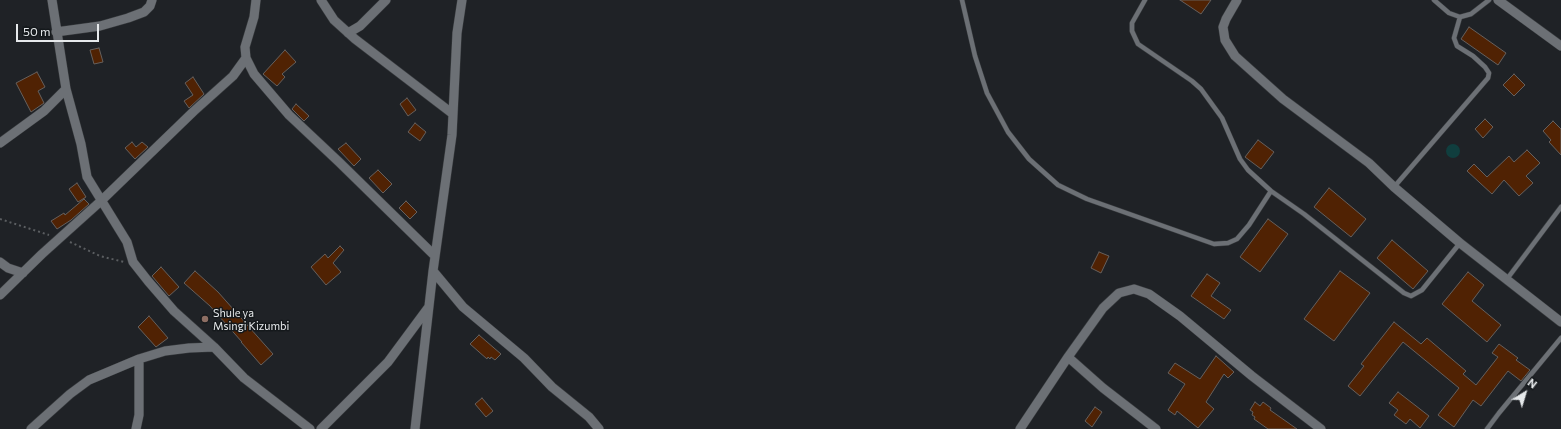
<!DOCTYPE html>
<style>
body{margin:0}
#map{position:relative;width:1561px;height:429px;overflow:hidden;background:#1f2226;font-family:Commissioner,sans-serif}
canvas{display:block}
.north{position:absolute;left:1505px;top:373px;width:40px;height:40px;-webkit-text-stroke:3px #15191c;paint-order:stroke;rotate:38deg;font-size:11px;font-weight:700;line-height:16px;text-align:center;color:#e6e9eb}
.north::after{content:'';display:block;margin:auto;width:14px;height:18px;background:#e6e9eb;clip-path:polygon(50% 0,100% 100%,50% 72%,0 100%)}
.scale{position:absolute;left:16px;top:24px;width:83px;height:18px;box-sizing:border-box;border:2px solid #e6e9eb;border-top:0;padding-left:5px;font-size:12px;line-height:14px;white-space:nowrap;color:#e6e9eb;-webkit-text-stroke:3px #15191c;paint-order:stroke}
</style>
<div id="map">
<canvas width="1561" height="429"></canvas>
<div class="north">N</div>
<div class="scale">50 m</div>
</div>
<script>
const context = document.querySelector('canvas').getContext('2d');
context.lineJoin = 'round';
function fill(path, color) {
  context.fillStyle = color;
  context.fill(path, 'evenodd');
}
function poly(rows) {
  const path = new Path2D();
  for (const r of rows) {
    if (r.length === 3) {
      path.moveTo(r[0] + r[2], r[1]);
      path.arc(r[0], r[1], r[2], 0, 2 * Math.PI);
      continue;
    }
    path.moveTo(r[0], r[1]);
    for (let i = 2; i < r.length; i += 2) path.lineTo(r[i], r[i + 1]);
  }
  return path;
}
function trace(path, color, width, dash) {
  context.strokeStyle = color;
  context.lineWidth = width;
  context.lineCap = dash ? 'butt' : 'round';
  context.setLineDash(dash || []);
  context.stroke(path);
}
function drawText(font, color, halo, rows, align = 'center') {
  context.font = font + ' Commissioner,sans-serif';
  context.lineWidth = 3;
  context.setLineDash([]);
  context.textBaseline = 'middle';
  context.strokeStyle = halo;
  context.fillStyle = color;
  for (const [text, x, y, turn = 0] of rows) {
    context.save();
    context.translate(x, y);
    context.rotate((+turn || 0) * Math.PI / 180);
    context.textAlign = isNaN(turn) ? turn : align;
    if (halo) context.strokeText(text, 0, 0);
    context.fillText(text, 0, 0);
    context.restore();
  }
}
fill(poly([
 [1453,151,7]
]), '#103e3e');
const building = poly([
 [1180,0,1211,0,1201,14,1180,0],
 [1469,27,1506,53,1498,65,1461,39,1469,27],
 [99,48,103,62,94,64,90,50,99,48],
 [285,50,296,62,282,74,285,77,277,86,263,74,285,50],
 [37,72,45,87,38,91,44,103,31,112,16,83,37,72],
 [1514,74,1525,85,1514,96,1503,85,1514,74],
 [193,77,204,94,189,108,184,101,193,95,185,83,193,77],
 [407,98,416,110,408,116,400,104,407,98],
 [296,104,309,116,304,121,292,109,296,104],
 [1485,119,1493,127,1483,138,1475,129,1485,119],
 [1553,121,1561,129,1561,155,1549,142,1551,140,1543,131,1553,121],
 [415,123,426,132,420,141,408,132,415,123],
 [1258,140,1274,152,1261,169,1245,157,1258,140],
 [132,142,136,147,142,142,148,147,135,159,125,148,132,142],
 [346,143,361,159,354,166,338,149,346,143],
 [1527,150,1540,163,1526,176,1533,183,1519,196,1504,180,1492,194,1467,171,1474,164,1487,177,1509,156,1514,162,1527,150],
 [378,170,392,184,383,193,369,178,378,170],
 [77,183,86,197,78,202,69,189,77,183],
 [1329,188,1366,219,1351,237,1314,207,1329,188],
 [84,199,89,204,71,220,57,229,51,221,64,213,65,215,84,199],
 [406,201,417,212,410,219,399,208,406,201],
 [1268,219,1288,234,1260,272,1240,257,1268,219],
 [1392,240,1428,271,1413,289,1377,258,1392,240],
 [340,246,344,250,333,263,341,272,326,285,311,267,325,254,328,258,340,246],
 [1099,252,1109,256,1101,273,1091,268,1099,252],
 [161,267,179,287,169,296,152,276,161,267],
 [195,271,218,292,273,354,261,365,241,342,242,342,210,306,184,283,195,271],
 [1340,271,1370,293,1334,341,1304,319,1340,271],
 [1468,272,1484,285,1472,301,1501,325,1487,342,1442,304,1468,272],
 [1207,274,1220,283,1211,296,1231,310,1224,319,1191,296,1207,274],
 [149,316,168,338,156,347,138,327,149,316],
 [1394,322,1421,344,1427,338,1466,371,1463,374,1476,385,1498,357,1492,353,1499,344,1518,358,1516,360,1530,370,1521,381,1508,371,1481,406,1473,400,1454,427,1438,415,1459,388,1403,342,1360,396,1348,386,1364,366,1361,364,1394,322],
 [479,335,501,354,495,360,491,357,490,359,488,357,487,359,470,344,479,335],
 [1216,356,1234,372,1228,378,1224,374,1206,402,1214,409,1198,428,1177,411,1175,415,1168,410,1185,384,1168,373,1175,363,1200,379,1216,356],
 [1398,392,1429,416,1420,428,1410,419,1406,424,1394,415,1398,410,1389,403,1398,392],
 [482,398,493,411,486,417,475,404,482,398],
 [1255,402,1260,406,1263,402,1271,408,1270,410,1297,429,1268,429,1254,419,1255,417,1252,415,1253,412,1250,410,1255,402],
 [1095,407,1102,412,1092,427,1085,421,1095,407]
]);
fill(building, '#502203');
trace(building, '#66605d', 1);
const service = poly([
 [962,0,975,56,987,93,1008,132,1029,159,1058,185,1087,199,1214,244,1228,243,1237,239,1249,225,1271,191],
 [1145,0,1132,23,1132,31,1138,44,1192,81,1201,89,1222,118,1240,159,1248,170,1271,191,1304,214,1404,293,1411,296,1422,290,1460,243],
 [1434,0,1449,13,1460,17,1471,14,1489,0],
 [1394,187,1488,78,1489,73,1485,67,1473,56,1457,46,1454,38,1460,17],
 [1507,279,1561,207],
 [1487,429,1499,413,1561,338]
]);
const minor = poly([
 [52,0,66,89,81,144,87,177,127,242,133,262,148,281,174,311,214,347,244,378,310,429],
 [256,0,254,17,245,47,246,58,254,74,289,115,339,162,435,256],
 [321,0,334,20,355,39,453,114],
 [1237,0,1226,19,1223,27,1225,40,1235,56,1283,99,1369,163,1394,187,1460,243,1561,322],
 [1498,0,1561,46],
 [56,32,100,26,128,18,144,12,150,6,152,0],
 [348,33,360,26,386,0],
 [0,143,44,111,66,89],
 [0,262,8,268,23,273],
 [433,271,463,307,524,358,552,387,589,417,599,429],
 [0,295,42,254,102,200,194,111,233,76,246,58],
 [1068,357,1103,388,1156,429],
 [31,429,70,394,89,380,139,359,165,351,189,348,214,347],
 [136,429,139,415,139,359],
 [321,429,388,362,428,308],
 [415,429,433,271,452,135,457,33,462,0],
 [1020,429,1068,357,1103,308,1119,293,1134,289,1149,294,1180,316,1252,376,1321,429]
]);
trace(service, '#393c3f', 5.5);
trace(minor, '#393c3f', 10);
trace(poly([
 [0,219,49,235],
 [70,242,100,256,124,262]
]), '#5b5e61', 2, [2, 3]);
trace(service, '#6c7075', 4.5);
trace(minor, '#6c7075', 9);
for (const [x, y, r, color] of [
 [205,319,4,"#8d6e63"]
]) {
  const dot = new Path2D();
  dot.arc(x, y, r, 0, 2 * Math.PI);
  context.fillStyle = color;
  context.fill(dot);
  trace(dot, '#15191c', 1.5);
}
drawText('11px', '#e6e9eb', '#15191c', [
 ["Shule ya",213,313],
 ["Msingi Kizumbi",213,326]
], 'left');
</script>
